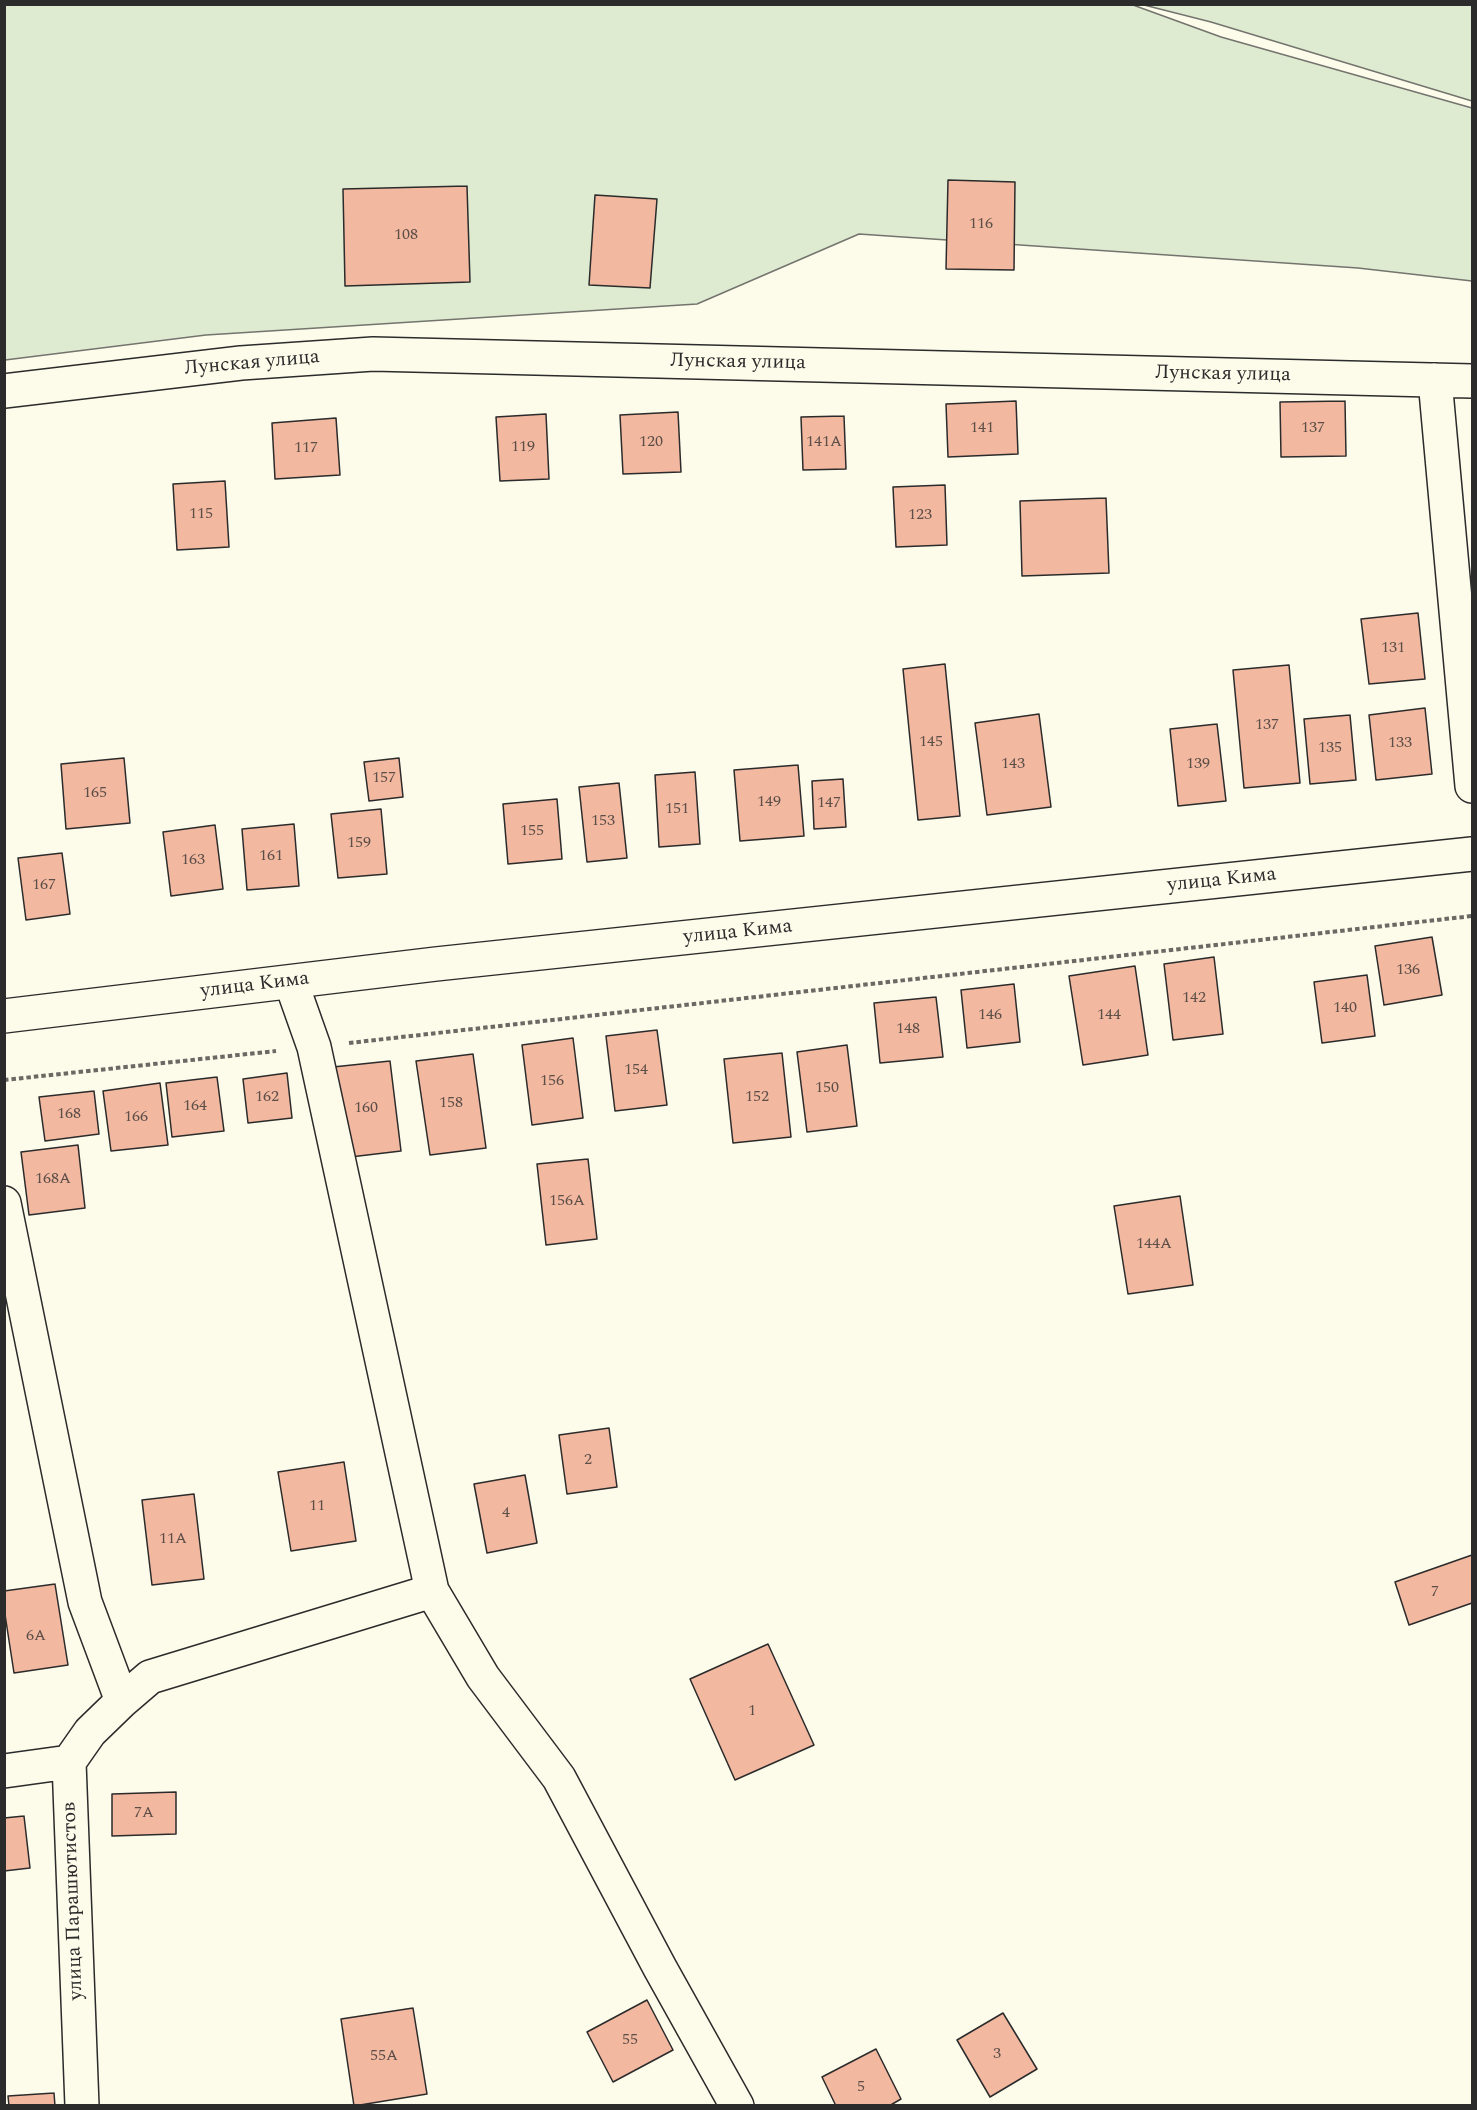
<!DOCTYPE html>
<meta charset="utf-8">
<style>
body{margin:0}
#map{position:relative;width:1477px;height:2110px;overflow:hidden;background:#fdfbea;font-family:Spectral,serif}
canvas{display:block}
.frame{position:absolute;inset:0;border:6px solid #2b2b2b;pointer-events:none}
</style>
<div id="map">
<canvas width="1477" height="2110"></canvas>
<div class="frame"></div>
</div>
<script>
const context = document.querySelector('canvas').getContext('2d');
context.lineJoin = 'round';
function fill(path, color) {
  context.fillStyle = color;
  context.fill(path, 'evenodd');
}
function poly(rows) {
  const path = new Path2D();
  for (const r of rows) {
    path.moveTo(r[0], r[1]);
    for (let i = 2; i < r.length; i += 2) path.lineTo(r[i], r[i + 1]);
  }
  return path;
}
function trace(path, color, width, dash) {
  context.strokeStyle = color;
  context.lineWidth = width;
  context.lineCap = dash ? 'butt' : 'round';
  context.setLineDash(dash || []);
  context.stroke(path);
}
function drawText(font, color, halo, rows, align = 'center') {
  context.font = font + ' Spectral,serif';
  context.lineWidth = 4.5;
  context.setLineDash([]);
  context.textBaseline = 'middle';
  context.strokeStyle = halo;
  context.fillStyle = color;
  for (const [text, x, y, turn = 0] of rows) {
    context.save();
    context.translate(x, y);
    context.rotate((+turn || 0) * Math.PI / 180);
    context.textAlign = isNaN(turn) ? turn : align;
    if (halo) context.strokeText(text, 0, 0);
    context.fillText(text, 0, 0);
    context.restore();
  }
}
const green = poly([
 [4,5,1133,5,1221,37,1472,108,1472,281,1358,268,859,234,697,304,206,335,5,360,4,5],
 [1144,5,1472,5,1472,101,1211,22,1144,5]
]);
fill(green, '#deebd1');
trace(green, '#74746e', 1.5);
const building = poly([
 [948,180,1015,182,1014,270,946,269,948,180],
 [467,186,470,282,345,286,343,189,467,186],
 [595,195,657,199,650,288,589,285,595,195],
 [1016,401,1018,454,948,457,946,404,1016,401],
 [1345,401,1346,456,1281,457,1280,402,1345,401],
 [678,412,681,472,623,474,620,415,678,412],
 [546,414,549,479,500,481,496,417,546,414],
 [844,416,846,469,803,470,801,417,844,416],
 [336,418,340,475,275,479,272,423,336,418],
 [225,481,229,547,177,550,173,484,225,481],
 [945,485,947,545,896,547,893,487,945,485],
 [1106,498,1109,573,1022,576,1020,501,1106,498],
 [1418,613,1425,679,1369,684,1361,619,1418,613],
 [945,664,960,816,918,820,903,669,945,664],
 [1289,665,1300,783,1244,788,1233,670,1289,665],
 [1425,708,1432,774,1376,780,1369,715,1425,708],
 [1039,714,1051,807,987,815,975,723,1039,714],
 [1350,715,1356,780,1310,784,1304,719,1350,715],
 [1217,724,1226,801,1178,806,1170,729,1217,724],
 [124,758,130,823,66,829,61,764,124,758],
 [399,758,403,797,369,801,364,762,399,758],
 [798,765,804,836,740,841,734,770,798,765],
 [695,772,700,844,659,847,655,775,695,772],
 [843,779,846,827,814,829,812,781,843,779],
 [619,783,627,858,587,862,579,787,619,783],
 [557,799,562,859,508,864,503,804,557,799],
 [381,809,387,874,338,878,331,814,381,809],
 [294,824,299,886,247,890,242,829,294,824],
 [215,825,223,889,171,896,163,832,215,825],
 [62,853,70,914,26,920,18,858,62,853],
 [1432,937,1442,995,1384,1005,1375,946,1432,937],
 [1214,957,1223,1034,1173,1040,1164,964,1214,957],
 [1135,966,1148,1055,1083,1065,1069,976,1135,966],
 [1367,975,1375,1036,1322,1043,1314,982,1367,975],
 [1014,984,1020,1042,967,1048,961,990,1014,984],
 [936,997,943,1057,880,1063,874,1003,936,997],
 [657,1030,667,1105,615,1111,606,1036,657,1030],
 [573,1038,583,1118,532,1125,522,1045,573,1038],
 [847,1045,857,1126,807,1132,797,1052,847,1045],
 [782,1053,791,1137,733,1143,724,1059,782,1053],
 [473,1054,486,1148,430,1155,416,1061,473,1054],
 [390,1061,401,1151,342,1158,333,1067,390,1061],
 [287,1073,292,1118,248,1123,243,1079,287,1073],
 [217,1077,224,1131,172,1137,166,1083,217,1077],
 [160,1083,168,1145,111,1151,103,1091,160,1083],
 [94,1091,99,1134,45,1141,39,1097,94,1091],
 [78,1145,85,1208,29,1215,21,1152,78,1145],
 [588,1159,597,1239,546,1245,537,1164,588,1159],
 [1180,1196,1193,1285,1128,1294,1114,1206,1180,1196],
 [609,1428,617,1487,567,1494,559,1435,609,1428],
 [344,1462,356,1541,291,1551,278,1472,344,1462],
 [525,1475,537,1543,487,1553,474,1484,525,1475],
 [194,1494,204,1579,152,1585,142,1500,194,1494],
 [1472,1555,1472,1603,1409,1625,1395,1582,1472,1555],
 [55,1584,68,1665,14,1673,4,1608,4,1591,55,1584],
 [768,1644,814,1745,735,1780,690,1679,768,1644],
 [176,1792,176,1834,112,1836,112,1794,176,1792],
 [24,1816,30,1868,4,1871,4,1818,24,1816],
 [647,2000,673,2050,613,2082,587,2032,647,2000],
 [413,2008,427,2094,354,2106,341,2019,413,2008],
 [1003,2013,1037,2069,990,2097,957,2040,1003,2013],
 [876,2049,901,2099,889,2106,836,2106,822,2077,876,2049],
 [54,2093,55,2106,9,2106,8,2096,54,2093]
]);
fill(building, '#f2b8a0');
trace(building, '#2b2b2b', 1.5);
const minor = poly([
 [1435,380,1472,786],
 [4,391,241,363,373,354,1472,381],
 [4,1203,85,1602,122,1701],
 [432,1591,483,1677,559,1778,660,1968,737,2106],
 [69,1762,90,1732,122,1701,150,1677,432,1591,314,1047,291,982],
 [4,1771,69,1762,82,2106]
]);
const major = poly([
 [4,1016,436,964,1472,854]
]);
trace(minor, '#2b2b2b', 36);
trace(major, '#2b2b2b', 36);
trace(poly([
 [349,1043,1472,916],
 [4,1080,276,1051]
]), '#6a6964', 4, [4.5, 3]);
trace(minor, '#fdfbea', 33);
trace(major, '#fdfbea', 33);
drawText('16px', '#5d4e48', null, [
 ["116",981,225],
 ["108",406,236],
 ["141",982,429],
 ["137",1313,429],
 ["120",651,443],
 ["141А",824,443],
 ["119",523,448],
 ["117",306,449],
 ["115",201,515],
 ["123",920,516],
 ["131",1393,649],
 ["137",1267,726],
 ["145",931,743],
 ["133",1400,744],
 ["135",1330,749],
 ["143",1013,765],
 ["139",1198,765],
 ["157",384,779],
 ["165",95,794],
 ["149",769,803],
 ["147",829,804],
 ["151",677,810],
 ["153",603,822],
 ["155",532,832],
 ["159",359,844],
 ["161",271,857],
 ["163",193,861],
 ["167",44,886],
 ["136",1408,971],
 ["142",1194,999],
 ["140",1345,1009],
 ["146",990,1016],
 ["144",1109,1016],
 ["148",908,1030],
 ["154",636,1071],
 ["156",552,1082],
 ["150",827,1089],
 ["162",267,1098],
 ["152",757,1098],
 ["158",451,1104],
 ["164",195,1107],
 ["160",366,1109],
 ["168",69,1115],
 ["166",136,1118],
 ["168А",53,1180],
 ["156А",567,1202],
 ["144А",1154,1245],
 ["2",588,1461],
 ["11",317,1507],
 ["4",506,1514],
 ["11А",173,1540],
 ["7",1435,1593],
 ["6А",36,1637],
 ["1",752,1712],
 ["7А",144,1814],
 ["55",630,2041],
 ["3",997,2055],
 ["55А",384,2057],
 ["5",861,2088]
]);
drawText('20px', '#2b2b2b', '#fdfbea', [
 ["Лунская улица",738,363,1],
 ["Лунская улица",252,364,-5],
 ["Лунская улица",1223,375,1],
 ["улица Кима",1222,881,-6],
 ["улица Кима",738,933,-6],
 ["улица Кима",255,986,-7],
 ["улица Парашютистов",74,1901,-92]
]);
</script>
